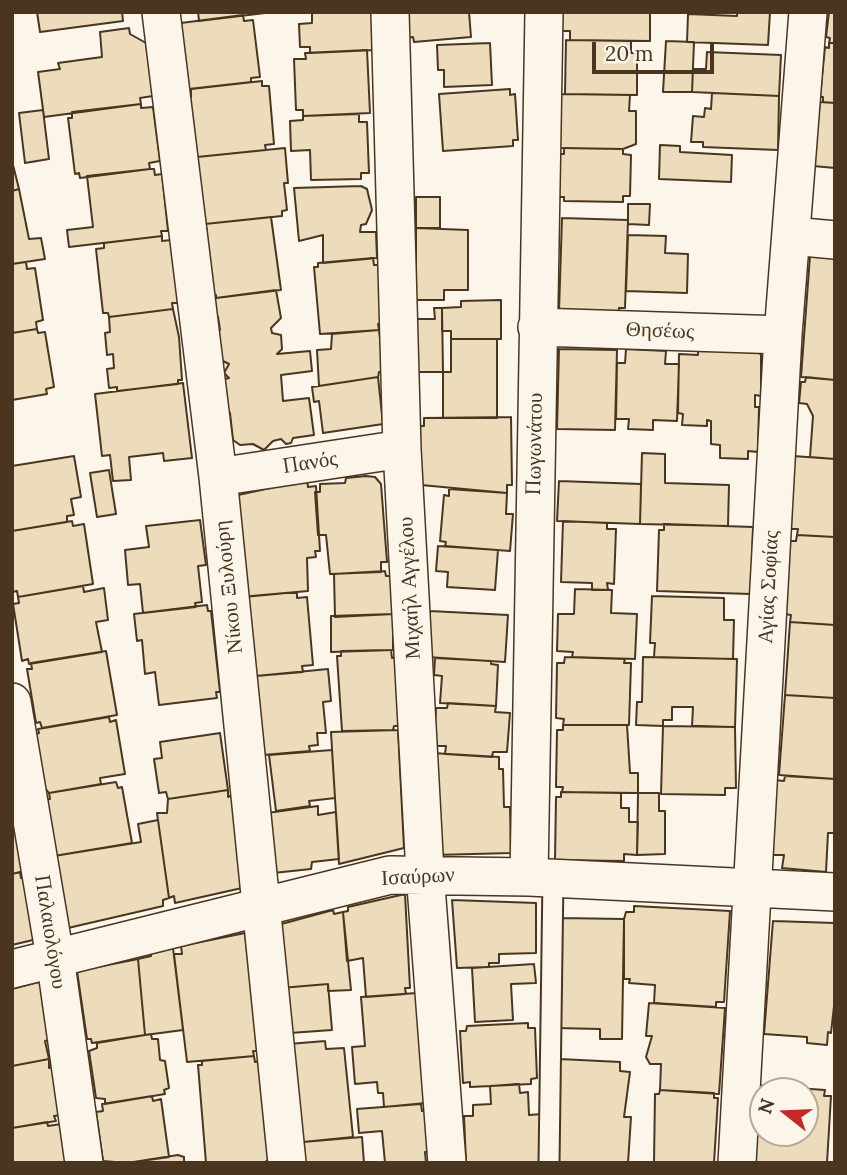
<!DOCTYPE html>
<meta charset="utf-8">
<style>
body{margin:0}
#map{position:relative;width:847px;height:1175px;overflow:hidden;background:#fbf6e9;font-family:Lora,serif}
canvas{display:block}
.frame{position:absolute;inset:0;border:14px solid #4a3520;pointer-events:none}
.north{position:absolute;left:749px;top:1077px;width:70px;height:70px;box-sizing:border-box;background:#fbf6e9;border:2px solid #b4a999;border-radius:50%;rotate:288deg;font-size:19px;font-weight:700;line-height:28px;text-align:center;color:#4a3520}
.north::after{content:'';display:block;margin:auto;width:24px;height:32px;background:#c62828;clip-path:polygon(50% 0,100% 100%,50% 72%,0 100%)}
.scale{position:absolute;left:592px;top:42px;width:122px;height:32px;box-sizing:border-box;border:4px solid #4a3520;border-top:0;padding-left:9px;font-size:21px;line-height:24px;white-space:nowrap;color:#4a3520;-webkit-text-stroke:5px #fbf6e9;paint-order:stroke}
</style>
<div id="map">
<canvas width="847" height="1175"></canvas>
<div class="frame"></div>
<div class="north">N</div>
<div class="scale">20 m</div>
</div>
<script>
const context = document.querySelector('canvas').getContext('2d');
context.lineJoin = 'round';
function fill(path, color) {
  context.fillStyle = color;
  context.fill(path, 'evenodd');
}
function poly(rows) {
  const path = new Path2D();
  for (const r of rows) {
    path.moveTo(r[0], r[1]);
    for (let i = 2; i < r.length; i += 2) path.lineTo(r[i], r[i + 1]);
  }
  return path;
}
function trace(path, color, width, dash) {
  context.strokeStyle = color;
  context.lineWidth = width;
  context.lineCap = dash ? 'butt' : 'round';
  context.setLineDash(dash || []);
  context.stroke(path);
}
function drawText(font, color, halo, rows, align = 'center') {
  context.font = font + ' Lora,serif';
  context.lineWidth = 5;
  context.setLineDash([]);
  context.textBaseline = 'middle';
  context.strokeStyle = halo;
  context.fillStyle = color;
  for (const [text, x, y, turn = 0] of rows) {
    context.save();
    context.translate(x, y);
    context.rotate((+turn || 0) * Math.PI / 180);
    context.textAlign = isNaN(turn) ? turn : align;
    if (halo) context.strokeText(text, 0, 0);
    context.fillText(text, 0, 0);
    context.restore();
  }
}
const building = poly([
 [37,12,122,12,123,21,40,32,37,12],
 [198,12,265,12,265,13,199,21,198,12],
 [312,12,374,12,376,50,310,53,310,47,300,47,299,24,312,23,312,12],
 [405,12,469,12,471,37,414,42,413,37,406,38,405,12],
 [562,12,650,12,650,41,570,40,570,31,562,31,562,12],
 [737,12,770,12,768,45,687,42,688,14,737,16,737,12],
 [829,12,835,12,835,43,829,43,830,38,826,37,829,12],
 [243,15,244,21,253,20,260,77,251,78,251,82,189,89,189,85,182,85,175,30,182,30,181,23,243,15],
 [129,28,130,34,146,43,153,96,140,98,141,104,44,117,38,72,60,69,58,63,102,57,100,32,129,28],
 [566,40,631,41,631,53,637,53,637,95,565,94,566,40],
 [666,41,694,42,692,92,663,92,666,41],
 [490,43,492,85,444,87,444,70,438,70,437,45,490,43],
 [829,43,835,43,835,103,823,102,823,97,820,97,825,47,829,48,829,43],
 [367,50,370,113,303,116,303,110,296,110,294,59,306,59,305,53,367,50],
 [707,52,781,55,779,96,692,92,693,69,706,69,707,52],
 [262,81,262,86,269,86,274,144,265,145,266,150,197,157,184,98,191,97,191,89,262,81],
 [510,89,510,95,515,94,518,140,513,140,513,146,443,151,439,94,510,89],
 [712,93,779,96,778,150,703,147,703,142,691,142,693,116,704,117,705,108,711,109,712,93],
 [560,94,630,95,629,111,636,111,636,144,623,149,559,148,560,94],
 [820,102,835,103,835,168,813,166,820,102],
 [141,104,141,108,153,107,160,161,149,163,150,169,80,178,79,173,75,174,68,118,72,118,72,112,141,104],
 [43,110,49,159,25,163,19,113,43,110],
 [359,114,359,122,367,122,369,173,361,173,361,179,311,180,310,150,291,151,290,121,303,120,303,116,359,114],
 [660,145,680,146,680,152,732,155,731,182,659,179,660,145],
 [285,148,288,183,284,183,287,210,282,211,282,216,205,224,197,157,285,148],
 [564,148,623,149,623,154,631,155,630,196,623,196,623,202,564,201,564,197,558,197,559,154,564,154,564,148],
 [12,161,19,189,12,191,12,161],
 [150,169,154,169,155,175,162,174,168,231,161,231,162,236,69,247,67,230,93,227,87,176,150,169],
 [361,186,367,189,372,210,366,224,361,225,360,232,376,232,377,258,323,263,323,235,299,241,294,188,361,186],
 [19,189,29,239,41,238,45,259,12,264,12,191,19,189],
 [416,197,440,197,440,228,416,228,416,197],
 [628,204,650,204,649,225,628,224,628,204],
 [271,217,281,290,216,298,216,295,210,296,201,230,207,230,205,224,271,217],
 [562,218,628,220,625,308,619,308,619,313,559,311,562,218],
 [416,228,468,230,468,290,444,290,444,300,416,300,416,228],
 [628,235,666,236,665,253,688,254,687,293,626,291,628,235],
 [162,236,162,241,171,240,178,303,172,303,173,309,109,317,108,313,103,313,96,249,104,248,104,243,162,236],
 [810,256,835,258,835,380,801,377,810,256],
 [373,258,374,265,378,265,384,323,378,324,379,330,320,334,314,267,318,267,318,263,373,258],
 [26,262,27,269,35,268,43,320,36,322,37,329,12,333,12,264,26,262],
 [276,290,281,318,271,328,272,333,281,335,282,349,277,354,310,351,312,371,281,375,283,401,309,398,314,435,293,438,291,443,286,444,281,439,273,441,264,450,253,444,240,445,233,440,230,413,219,408,217,381,229,378,224,373,229,364,213,356,211,336,220,330,218,317,211,316,207,305,216,298,276,290],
 [501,300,501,339,451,339,451,331,442,331,442,308,461,307,461,301,501,300],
 [434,308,442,308,443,372,416,372,416,319,435,319,434,308],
 [173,309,179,337,182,380,178,380,178,384,117,391,117,387,109,388,107,369,114,368,113,354,107,355,105,333,110,332,109,317,173,309],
 [37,329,38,333,45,332,54,387,46,389,47,394,12,400,12,333,37,329],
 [379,330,384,372,379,372,378,377,319,386,317,350,331,349,332,334,379,330],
 [451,339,497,339,497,418,443,418,443,372,451,372,451,339],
 [559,349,617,350,615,430,557,429,559,349],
 [626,349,666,351,665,364,679,364,677,421,653,420,653,430,628,429,629,419,616,419,617,363,625,363,626,349],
 [698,349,752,350,761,354,761,396,755,395,755,407,759,407,758,452,748,451,748,459,720,458,720,445,711,444,711,421,707,420,707,426,682,425,683,414,678,413,679,354,698,355,698,349],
 [378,377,383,424,323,433,319,401,314,402,312,387,378,377],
 [806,377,835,380,835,459,810,457,813,416,807,404,799,403,801,382,805,382,806,377],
 [183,383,192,458,164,461,163,453,129,457,131,480,113,481,110,455,102,456,95,394,183,383],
 [511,417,512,485,507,485,507,493,421,485,419,426,424,426,424,418,511,417],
 [642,453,665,454,665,483,729,485,728,526,640,524,642,453],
 [74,456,81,497,71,499,74,515,67,516,67,522,12,531,12,466,74,456],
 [793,456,835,459,835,537,797,535,798,529,791,529,793,456],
 [109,470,116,514,97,517,90,473,109,470],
 [366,476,375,477,381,484,387,562,381,562,381,572,330,574,326,535,318,535,315,492,320,492,320,484,345,483,346,478,366,476],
 [307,480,308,487,316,486,320,551,315,551,316,557,307,558,308,591,240,597,229,497,307,480],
 [559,481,641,484,640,524,557,521,559,481],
 [449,489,507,493,506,514,513,514,510,551,445,546,446,542,440,541,444,495,449,496,449,489],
 [200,520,206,565,198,566,202,602,195,603,196,607,143,613,140,584,128,585,125,550,149,547,146,526,200,520],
 [72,521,73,526,84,524,93,584,18,597,17,591,12,592,12,531,72,521],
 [563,521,607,523,607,529,616,529,614,584,607,583,608,590,592,590,592,583,561,582,563,521],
 [664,524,753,527,751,594,657,591,659,530,664,530,664,524],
 [797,535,835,537,835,625,790,622,791,615,784,614,790,541,796,541,797,535],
 [438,546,498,550,495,590,447,587,448,572,436,571,438,546],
 [385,571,386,576,392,576,393,614,335,617,334,574,385,571],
 [83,586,84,592,104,588,108,620,96,622,102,652,29,664,28,659,22,661,13,604,19,603,18,597,83,586],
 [575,589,612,590,611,613,637,614,635,659,572,657,573,652,557,651,558,614,574,614,575,589],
 [297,592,297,598,307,597,313,665,302,666,303,672,256,676,244,597,297,592],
 [652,596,724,598,724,620,734,620,733,659,654,657,655,643,650,643,652,596],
 [207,605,208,611,211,611,220,692,216,692,217,698,159,705,155,672,145,674,142,640,137,641,134,614,207,605],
 [430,611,508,615,505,662,427,657,430,611],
 [393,614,393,650,331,652,331,616,393,614],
 [790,622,835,625,835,698,785,695,790,622],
 [391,650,392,658,396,657,399,726,394,726,393,730,342,731,337,656,341,656,341,651,391,650],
 [106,651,117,715,42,728,40,722,36,723,27,669,32,669,31,663,106,651],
 [565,657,625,659,624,663,631,663,629,725,563,725,564,719,556,718,557,663,564,663,565,657],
 [643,657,737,659,735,727,692,726,693,707,672,707,672,720,663,720,663,726,636,725,637,702,642,702,643,657],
 [435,658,491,661,491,664,498,665,496,706,440,703,442,676,434,675,435,658],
 [328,669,331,701,323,702,326,733,317,733,318,745,309,746,310,751,263,755,256,676,328,669],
 [785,695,835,698,835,779,779,775,785,695],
 [448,703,496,706,495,712,510,713,507,752,493,752,492,757,445,754,446,746,434,746,436,708,447,708,448,703],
 [109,717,110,722,116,720,125,774,100,778,101,784,49,793,45,788,36,734,39,733,38,729,109,717],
 [563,725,627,725,630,773,638,773,638,793,562,792,563,787,556,787,557,730,563,730,563,725],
 [663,726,735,727,736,788,725,788,725,795,661,794,663,726],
 [398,730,404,848,339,864,331,732,398,730],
 [220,733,228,790,168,799,166,792,159,793,154,759,162,758,160,742,220,733],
 [332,750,335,798,309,801,310,806,276,811,269,755,332,750],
 [432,753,499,757,499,769,503,769,504,807,510,807,511,853,435,855,432,753],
 [785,776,835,779,835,833,828,833,826,872,782,868,784,855,770,855,775,780,784,781,785,776],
 [116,782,118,788,122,787,132,843,54,856,45,800,50,799,49,793,116,782],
 [228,790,228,797,232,795,242,888,175,903,174,896,169,898,157,813,167,813,168,799,228,790],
 [561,792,621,793,621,808,629,808,629,822,638,822,637,855,624,854,624,861,555,860,556,797,561,797,561,792],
 [638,793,659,793,659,811,665,811,665,854,637,855,638,793],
 [318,806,318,815,336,812,339,859,312,862,311,869,273,873,267,813,318,806],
 [12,807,25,871,12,874,12,807],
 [158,820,169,898,163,900,163,906,68,928,54,856,141,842,138,824,158,820],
 [20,872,21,878,25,878,37,939,12,945,12,874,20,872],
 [405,894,410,988,405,988,406,994,366,997,363,958,347,961,343,912,348,911,348,907,405,894],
 [452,900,536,903,536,953,499,954,499,963,489,963,489,967,457,968,452,900],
 [634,906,730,911,724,1002,716,1002,716,1007,654,1003,655,985,629,983,630,979,624,979,624,919,626,912,634,912,634,906],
 [333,910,334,914,343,912,351,990,328,991,328,984,281,988,274,926,333,910],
 [559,918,624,919,622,1039,600,1039,600,1029,557,1028,559,918],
 [773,921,835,923,835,997,831,1033,828,1032,827,1045,807,1043,807,1037,764,1034,773,921],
 [245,933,258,1051,253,1051,254,1056,187,1062,174,954,182,954,181,946,245,933],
 [173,948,183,1030,145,1035,138,959,151,956,151,951,173,948],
 [138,959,145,1035,92,1043,91,1039,87,1039,77,971,138,959],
 [534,964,536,983,511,984,513,1020,475,1022,472,968,534,964],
 [46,980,55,1039,45,1041,49,1059,12,1066,12,989,46,980],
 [328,984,332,1030,290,1033,281,988,328,984],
 [417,993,426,1103,384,1107,383,1093,378,1093,377,1082,355,1084,352,1047,365,1046,361,997,417,993],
 [649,1003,725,1008,719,1094,660,1090,661,1064,650,1064,646,1057,652,1036,646,1036,649,1003],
 [528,1023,528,1028,535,1028,537,1078,531,1079,531,1084,470,1087,470,1082,463,1083,460,1031,466,1031,467,1026,528,1023],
 [151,1034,152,1039,158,1039,160,1060,165,1061,169,1088,164,1090,165,1094,105,1104,105,1099,96,1098,89,1051,97,1048,97,1043,151,1034],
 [325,1041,326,1049,344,1048,353,1137,303,1142,289,1044,325,1041],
 [254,1056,255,1062,261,1061,269,1159,264,1163,206,1163,198,1065,202,1065,202,1061,254,1056],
 [49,1059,49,1068,54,1067,61,1115,54,1116,56,1121,12,1128,12,1066,49,1059],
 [560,1059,620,1062,620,1071,630,1072,624,1117,631,1117,628,1163,553,1163,560,1059],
 [519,1084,520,1093,528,1092,529,1115,542,1114,544,1163,466,1163,464,1116,473,1116,473,1105,491,1104,490,1086,519,1084],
 [755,1085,825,1090,824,1096,831,1096,827,1163,750,1163,755,1085],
 [763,1091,805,1091,805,1133,763,1133,763,1091],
 [660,1090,714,1093,714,1098,718,1098,714,1163,654,1163,655,1094,659,1094,660,1090],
 [152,1096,153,1101,161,1099,169,1157,127,1163,103,1161,96,1112,103,1111,102,1104,152,1096],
 [421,1104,422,1111,430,1110,433,1151,425,1152,426,1163,385,1163,382,1131,359,1133,357,1109,421,1104],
 [47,1122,48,1126,61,1124,67,1163,12,1163,12,1128,47,1122],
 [362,1137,364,1163,297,1163,303,1142,362,1137],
 [178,1155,184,1157,184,1163,127,1163,178,1155]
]);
fill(building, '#ecdcbc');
trace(building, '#4a3520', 2);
const service = poly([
 [549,1163,553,878]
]);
const minor = poly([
 [161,12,218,477,287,1163],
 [390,12,402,449,425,873,447,1163],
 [792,236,835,240],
 [537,327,783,335],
 [218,477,402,449],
 [12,702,55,957,84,1163],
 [529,877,544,12],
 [12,969,390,875,529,877,835,892],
 [737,1163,783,335,808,12]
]);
trace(service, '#4a3520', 23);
trace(minor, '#4a3520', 40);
trace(service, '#fbf6e9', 19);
trace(minor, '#fbf6e9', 37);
drawText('21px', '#4a3520', '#fbf6e9', [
 ["Θησέως",660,331,2],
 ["Πωγωνάτου",535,444,-89],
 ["Πανός",310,463,-9],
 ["Νίκου Ξυλούρη",229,587,-96],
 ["Αγίας Σοφίας",769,587,-87],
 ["Μιχαήλ Αγγέλου",410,588,-93],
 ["Ισαύρων",418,877,-3],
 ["Παλαιολόγου",50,932,81]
]);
</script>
